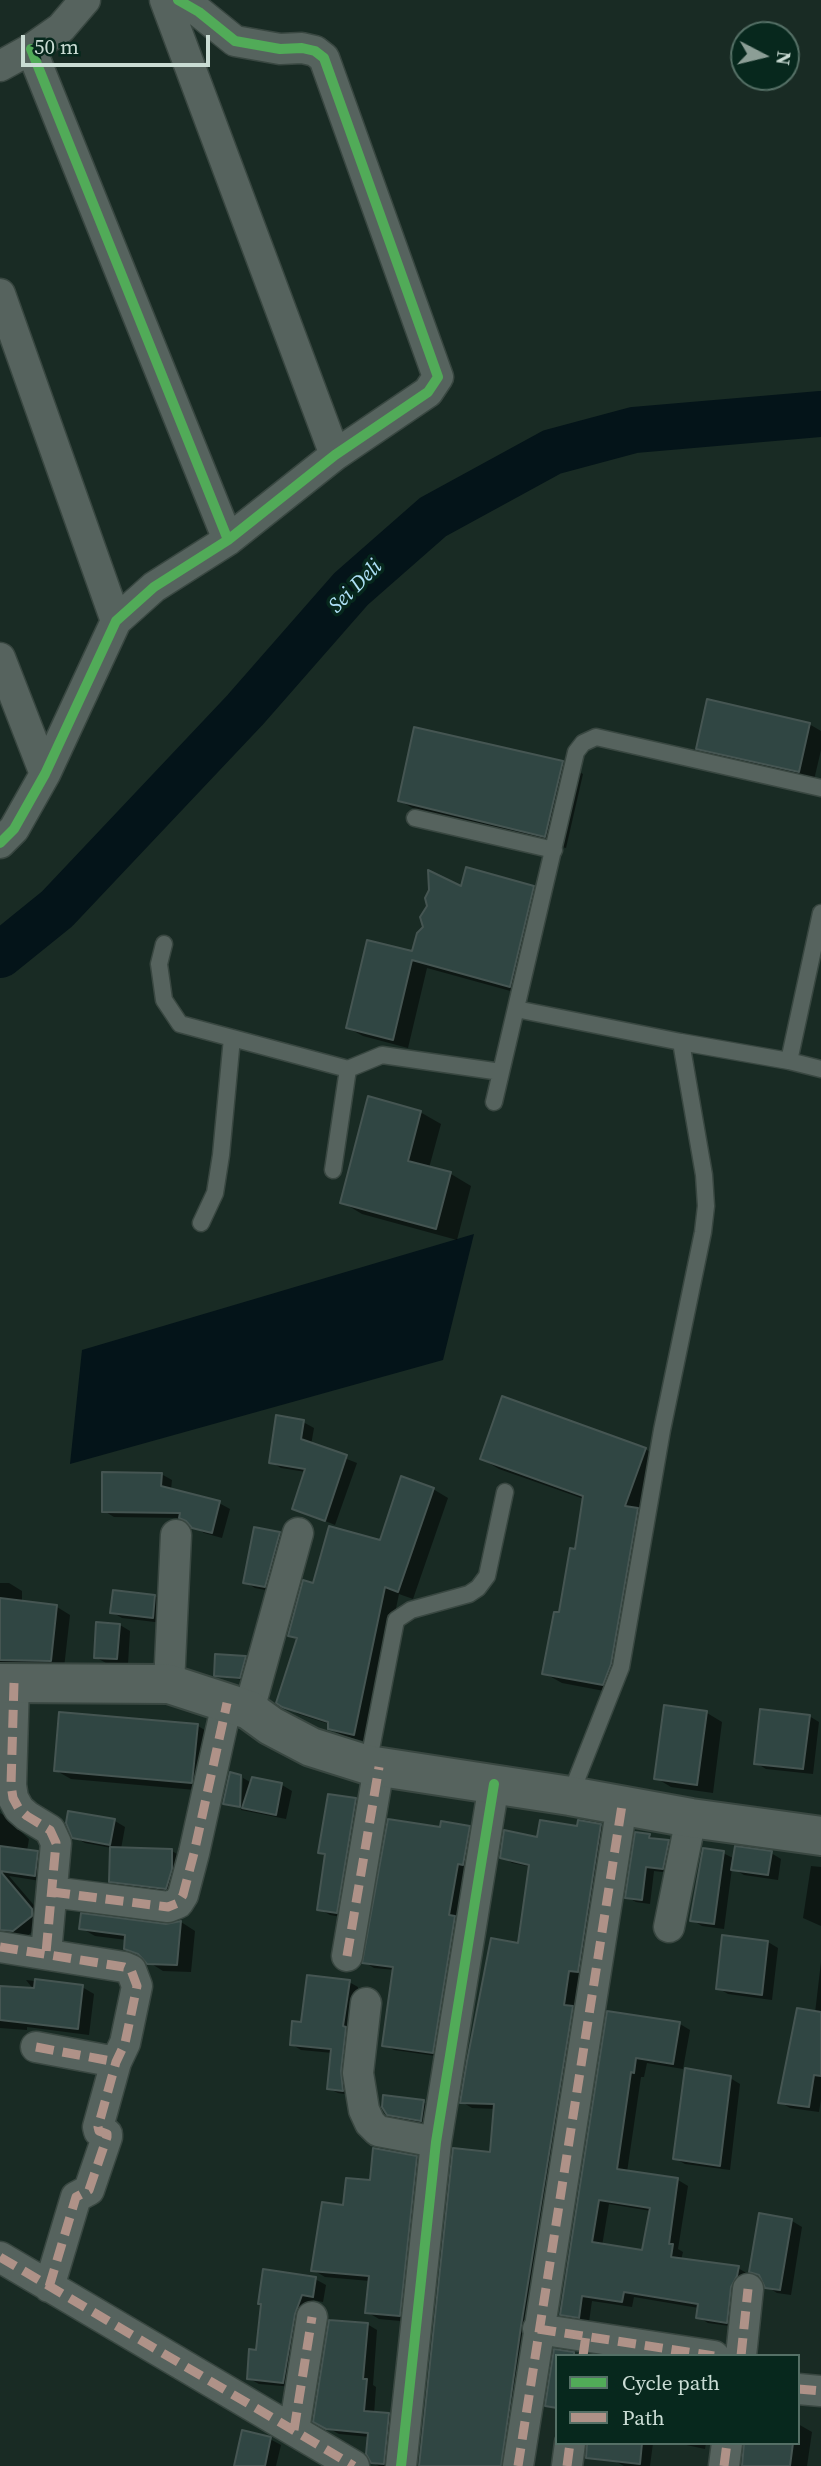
<!DOCTYPE html>
<style>
body{margin:0}
#map{position:relative;width:821px;height:2466px;overflow:hidden;background:#192b24;font-family:"Source Serif 4",serif}
canvas{display:block}
.legend{position:absolute;left:555px;top:2354px;width:245px;height:91px;box-sizing:border-box;background:#07281d;border:2px solid #557066;margin:0;padding:9px 12px;list-style:none;font-size:21px;color:#cadcd4}
.legend li{display:flex;align-items:center;gap:14px;height:35px}
.legend b{width:35px;border:2px solid #557066}
.north{position:absolute;left:730px;top:21px;width:70px;height:70px;box-sizing:border-box;background:#07281d;border:2px solid #557066;border-radius:50%;rotate:97deg;font-size:19px;font-weight:700;line-height:28px;text-align:center;color:#cadcd4}
.north::after{content:'';display:block;margin:auto;width:24px;height:32px;background:#8c9e96;clip-path:polygon(50% 0,100% 100%,50% 72%,0 100%)}
.scale{position:absolute;left:21px;top:35px;width:189px;height:32px;box-sizing:border-box;border:4px solid #cadcd4;border-top:0;padding-left:9px;font-size:21px;line-height:24px;white-space:nowrap;color:#cadcd4;-webkit-text-stroke:5px #07281d;paint-order:stroke}
</style>
<div id="map">
<canvas width="821" height="2466"></canvas>
<ul class="legend">
<li><b style="height:9px;background:#51ab58"></b>Cycle path</li>
<li><b style="height:9px;background:#af9288"></b>Path</li>
</ul>
<div class="north">N</div>
<div class="scale">50 m</div>
</div>
<script>
const context = document.querySelector('canvas').getContext('2d');
context.lineJoin = 'round';
function fill(path, color) {
  context.fillStyle = color;
  context.fill(path, 'evenodd');
}
function poly(rows) {
  const path = new Path2D();
  for (const r of rows) {
    path.moveTo(r[0], r[1]);
    for (let i = 2; i < r.length; i += 2) path.lineTo(r[i], r[i + 1]);
  }
  return path;
}
function trace(path, color, width, dash) {
  context.strokeStyle = color;
  context.lineWidth = width;
  context.lineCap = dash ? 'butt' : 'round';
  context.setLineDash(dash || []);
  context.stroke(path);
}
function drawText(font, color, halo, rows, align = 'center') {
  context.font = font + ' "Source Serif 4",serif';
  context.lineWidth = 7;
  context.setLineDash([]);
  context.textBaseline = 'middle';
  context.strokeStyle = halo;
  context.fillStyle = color;
  for (const [text, x, y, turn = 0] of rows) {
    context.save();
    context.translate(x, y);
    context.rotate((+turn || 0) * Math.PI / 180);
    context.textAlign = isNaN(turn) ? turn : align;
    if (halo) context.strokeText(text, 0, 0);
    context.fillText(text, 0, 0);
    context.restore();
  }
}
fill(poly([
 [474,1234,443,1360,70,1464,82,1350]
]), '#041419');
fill(poly([
 [809,724,821,731,821,750,814,780,714,757,698,748],
 [562,763,583,774,566,848,420,812,400,801],
 [533,887,548,896,525,995,427,968,408,1048,363,1036,348,1028,413,953,425,928,431,891],
 [420,1112,441,1124,429,1168,451,1174,471,1186,457,1240,362,1214,342,1202],
 [303,1422,314,1428,311,1445,357,1463,335,1525,294,1508,306,1472,281,1468,271,1462],
 [645,1449,663,1459,643,1513,655,1520,628,1674,620,1694,562,1683,544,1673,577,1551,584,1499,499,1469,482,1459],
 [161,1474,172,1480,171,1490,219,1503,230,1509,222,1538,204,1533,182,1518,114,1517,104,1511],
 [433,1489,448,1498,413,1599,399,1594,368,1742,343,1736,328,1728,329,1724,298,1714,283,1705,298,1640,290,1635,315,1586,381,1542],
 [279,1534,290,1540,275,1592,255,1588,245,1582],
 [0,1583,9,1583,22,1591,22,1603,57,1607,70,1615,64,1668,0,1667],
 [155,1596,165,1603,163,1623,122,1618,112,1612],
 [120,1625,130,1631,128,1664,106,1663,95,1657],
 [245,1658,250,1660,244,1680,221,1677,216,1675],
 [666,1707,707,1713,722,1722,713,1793,671,1787,656,1778],
 [809,1716,819,1722,813,1774,766,1769,756,1763],
 [198,1726,213,1735,207,1791,71,1779,55,1770],
 [243,1778,252,1783,282,1785,292,1791,286,1819,241,1810],
 [355,1800,366,1806,347,1918,330,1915,319,1909,326,1856,320,1852],
 [0,1813,12,1820,19,1830,29,1839,27,1851,37,1853,49,1860,47,1882,9,1876,44,1917,43,1923,26,1937,0,1941],
 [115,1821,125,1827,121,1849,172,1851,182,1857,177,1894,122,1887,111,1881,112,1848,85,1843,74,1837],
 [601,1826,611,1831,588,1977,579,1976,574,2009,582,2014,511,2466,420,2466,492,2154,496,2109,472,2108,462,2102,519,1945,531,1867,512,1863,502,1857,539,1839,578,1828],
 [469,1827,479,1833,443,2057,394,2050,384,2045,395,1970,374,1968,364,1962,441,1829],
 [649,1836,677,1847,672,1873,654,1871,650,1904,636,1902,627,1897],
 [723,1853,735,1859,771,1853,781,1859,778,1880,744,1875,732,1868,724,1929,702,1926,692,1920],
 [811,1866,821,1867,821,1926,803,1918],
 [181,1922,195,1931,191,1972,163,1971,126,1948,127,1940,95,1936,81,1928,166,1926],
 [768,1942,778,1948,772,2000,728,1994,718,1988],
 [821,1962,821,2099,819,2112,790,2108,780,2102,815,2013],
 [26,1980,82,1987,94,1994,89,2035,27,2027,27,2030,0,2028,0,1988,34,1990],
 [349,1982,358,1987,352,2032,352,2095,338,2093,328,2088,333,2053,301,2050,291,2044,302,2024],
 [609,2013,680,2024,690,2030,683,2069,647,2063,644,2077,641,2077,627,2172,678,2180,688,2186,678,2249,683,2252,681,2260,738,2268,748,2274,737,2327,708,2323,698,2317,699,2308,634,2297,632,2307,592,2301,589,2322,572,2320,561,2314],
 [609,2204,651,2211,644,2252,602,2246],
 [730,2078,740,2084,730,2170,685,2164,674,2158],
 [423,2102,434,2108,432,2126,399,2120,388,2114],
 [416,2158,428,2165,411,2322,379,2319,367,2312,370,2281,325,2277,313,2270,345,2207,372,2182],
 [760,2215,792,2221,802,2227,791,2295,777,2293,766,2286,762,2277,751,2271],
 [315,2279,326,2285,323,2302,313,2300,305,2320,293,2387,259,2384,248,2378,258,2352,262,2304],
 [367,2324,377,2330,373,2385,376,2387,374,2414,389,2415,399,2421,394,2466,379,2466,372,2462,370,2437,339,2434,315,2421],
 [798,2424,812,2432,807,2466,743,2466,746,2443,798,2443],
 [270,2439,281,2445,276,2466,236,2466],
 [615,2443,653,2443,650,2466,624,2466,613,2460],
 [677,2443,706,2443,705,2449]
]), '#0007');
trace(poly([
 [0,955,57,909,245,710,351,589,433,517,552,452,634,430,821,414]
]), '#041419', 46);
const building = poly([
 [707,699,810,723,799,772,696,749,707,699],
 [414,727,563,761,545,837,398,801,414,727],
 [466,867,534,886,510,987,412,960,393,1040,346,1028,367,940,412,951,417,933,423,927,420,917,427,906,425,898,429,890,428,870,461,886,466,867],
 [368,1096,421,1111,408,1161,451,1172,436,1229,340,1203,368,1096],
 [502,1396,646,1448,625,1506,638,1508,611,1664,603,1685,542,1674,554,1612,559,1612,570,1548,575,1549,583,1496,480,1459,502,1396],
 [276,1415,304,1420,301,1439,347,1455,325,1521,292,1509,305,1469,269,1463,276,1415],
 [102,1472,162,1473,161,1486,220,1501,212,1533,192,1528,186,1521,179,1518,180,1513,102,1512,102,1472],
 [401,1476,434,1488,398,1592,385,1587,354,1735,328,1729,328,1722,282,1707,276,1703,297,1638,288,1636,303,1580,313,1583,329,1526,380,1540,401,1476],
 [254,1527,280,1532,265,1587,243,1583,254,1527],
 [113,1590,155,1595,153,1618,110,1613,113,1590],
 [0,1598,57,1605,51,1661,0,1660,0,1598],
 [96,1622,120,1624,117,1659,94,1658,96,1622],
 [215,1654,246,1656,240,1678,214,1676,215,1654],
 [664,1705,707,1711,697,1785,654,1779,664,1705],
 [760,1709,810,1715,803,1769,754,1764,760,1709],
 [59,1712,198,1724,192,1783,54,1771,59,1712],
 [230,1772,241,1775,240,1807,223,1804,230,1772],
 [252,1777,282,1783,276,1815,242,1808,252,1777],
 [328,1794,356,1798,337,1913,317,1910,325,1854,318,1853,328,1794],
 [68,1811,115,1819,110,1845,72,1838,66,1823,68,1811],
 [388,1819,440,1827,441,1821,470,1826,463,1865,458,1864,449,1915,455,1916,433,2053,382,2046,393,1967,362,1963,388,1819],
 [540,1820,577,1826,578,1820,601,1824,578,1972,569,1971,564,2005,573,2006,521,2326,501,2466,419,2466,453,2148,490,2152,494,2104,460,2103,467,2061,491,1938,518,1943,529,1865,500,1858,504,1830,537,1837,540,1820],
 [635,1832,650,1834,649,1838,669,1840,663,1869,646,1867,642,1900,625,1898,635,1832],
 [0,1846,38,1851,35,1876,0,1871,32,1909,32,1916,13,1931,0,1930,0,1846],
 [735,1846,772,1851,768,1875,731,1870,735,1846],
 [110,1847,172,1849,172,1869,166,1889,109,1882,110,1847],
 [703,1848,724,1851,714,1924,690,1921,703,1848],
 [81,1913,166,1924,181,1921,177,1965,147,1964,138,1954,124,1949,125,1935,79,1929,81,1913],
 [722,1935,768,1941,762,1995,716,1989,722,1935],
 [307,1975,350,1980,343,2026,346,2027,341,2071,343,2091,327,2089,331,2049,290,2045,292,2021,301,2022,307,1975],
 [35,1979,83,1985,78,2029,0,2020,0,1986,34,1988,35,1979],
 [797,2008,821,2012,821,2076,814,2075,809,2107,778,2103,797,2008],
 [607,2011,680,2022,673,2064,636,2058,634,2073,631,2072,617,2169,678,2178,669,2244,673,2244,671,2257,739,2266,737,2276,731,2287,727,2323,696,2318,698,2304,624,2292,622,2302,582,2296,579,2318,560,2315,607,2011],
 [599,2200,650,2208,642,2250,592,2242,599,2200],
 [685,2068,731,2076,720,2166,673,2159,685,2068],
 [383,2095,424,2100,421,2121,387,2115,382,2107,383,2095],
 [373,2148,417,2156,400,2316,365,2313,369,2276,311,2271,322,2202,343,2205,346,2178,370,2180,373,2148],
 [759,2213,792,2219,780,2290,765,2288,759,2275,749,2272,759,2213],
 [263,2269,316,2277,313,2297,302,2295,295,2314,283,2383,247,2379,249,2349,256,2350,261,2304,258,2304,263,2269],
 [329,2320,368,2323,363,2379,367,2379,364,2411,389,2413,384,2464,371,2463,366,2454,368,2433,326,2429,313,2422,329,2320],
 [554,2349,574,2352,574,2356,557,2356,557,2408,545,2406,554,2349],
 [242,2430,271,2437,265,2466,234,2466,242,2430],
 [587,2443,642,2443,640,2464,586,2458,587,2443],
 [744,2443,793,2443,790,2466,742,2466,744,2443]
]);
fill(building, '#304643');
trace(building, '#455552', 2);
const lane = poly([
 [415,818,554,850],
 [164,944,159,964,164,1000,180,1024,348,1069,382,1055,501,1072],
 [516,1009,681,1042],
 [789,1061,821,913],
 [494,1102,576,752,583,743,596,737,821,788],
 [333,1170,348,1069],
 [201,1223,215,1193,221,1155,232,1038],
 [368,1765,396,1620,411,1610,469,1594,478,1588,487,1576,505,1492],
 [570,1796,621,1667,662,1430,703,1232,706,1206,704,1175,681,1042,789,1061,821,1069]
]);
const street = poly([
 [165,0,335,455],
 [31,49,228,540],
 [0,66,31,49,61,28,85,0],
 [0,294,116,621],
 [0,658,45,774],
 [0,843,14,829,45,774,116,621,154,587,228,540,335,455,428,392,438,377,324,58,315,51,302,48,280,49,235,41,199,12,178,0],
 [14,1683,11,1785,13,1798,19,1809,27,1816,50,1830,56,1843,46,1953],
 [169,1684,176,1535],
 [249,1710,298,1533],
 [52,1892,168,1907,178,1903,183,1895,194,1853,227,1703],
 [669,1927,691,1818],
 [0,1947,124,1967,131,1970,137,1986,125,2043,116,2062,98,2127,99,2131,107,2134,107,2137,89,2190,76,2197,49,2287],
 [347,1956,379,1767],
 [366,2003,358,2073,364,2110,370,2123,378,2131,436,2142],
 [36,2047,116,2062],
 [0,2257,354,2466],
 [538,2329,714,2356],
 [741,2356,748,2289],
 [798,2389,821,2391],
 [294,2430,312,2317],
 [401,2466,436,2142,494,1784],
 [518,2466,622,1805],
 [567,2466,570,2443],
 [724,2466,727,2443]
]);
const secondary = poly([
 [0,1683,169,1684,249,1710,271,1726,311,1747,368,1765,570,1796,691,1818,821,1836]
]);
trace(lane, '#394741', 19);
trace(street, '#394741', 33);
trace(secondary, '#394741', 42);
trace(lane, '#56635e', 16);
trace(street, '#56635e', 30);
trace(secondary, '#56635e', 38);
trace(poly([
 [14,1683,11,1785,13,1798,19,1809,27,1816,50,1830,56,1843,46,1953],
 [52,1892,168,1907,178,1903,183,1895,194,1853,227,1703],
 [0,1947,124,1967,131,1970,137,1986,125,2043,116,2062,98,2127,99,2131,107,2134,107,2137,89,2190,76,2197,49,2287],
 [347,1956,379,1767],
 [36,2047,116,2062],
 [0,2257,354,2466],
 [538,2329,714,2356],
 [583,2356,586,2335],
 [741,2356,748,2289],
 [798,2389,821,2391],
 [294,2430,312,2317],
 [518,2466,622,1805],
 [567,2466,570,2443],
 [724,2466,727,2443]
]), '#af9288', 9, [18, 9]);
trace(poly([
 [31,49,228,540],
 [0,843,14,829,45,774,116,621,154,587,228,540,335,455,428,392,438,377,324,58,315,51,302,48,280,49,235,41,199,12,178,0],
 [401,2466,436,2142,494,1784]
]), '#51ab58', 10);
drawText('italic 21px', '#aee0f6', '#07281d', [
 ["Sei Deli",356,587,-45]
]);
</script>
